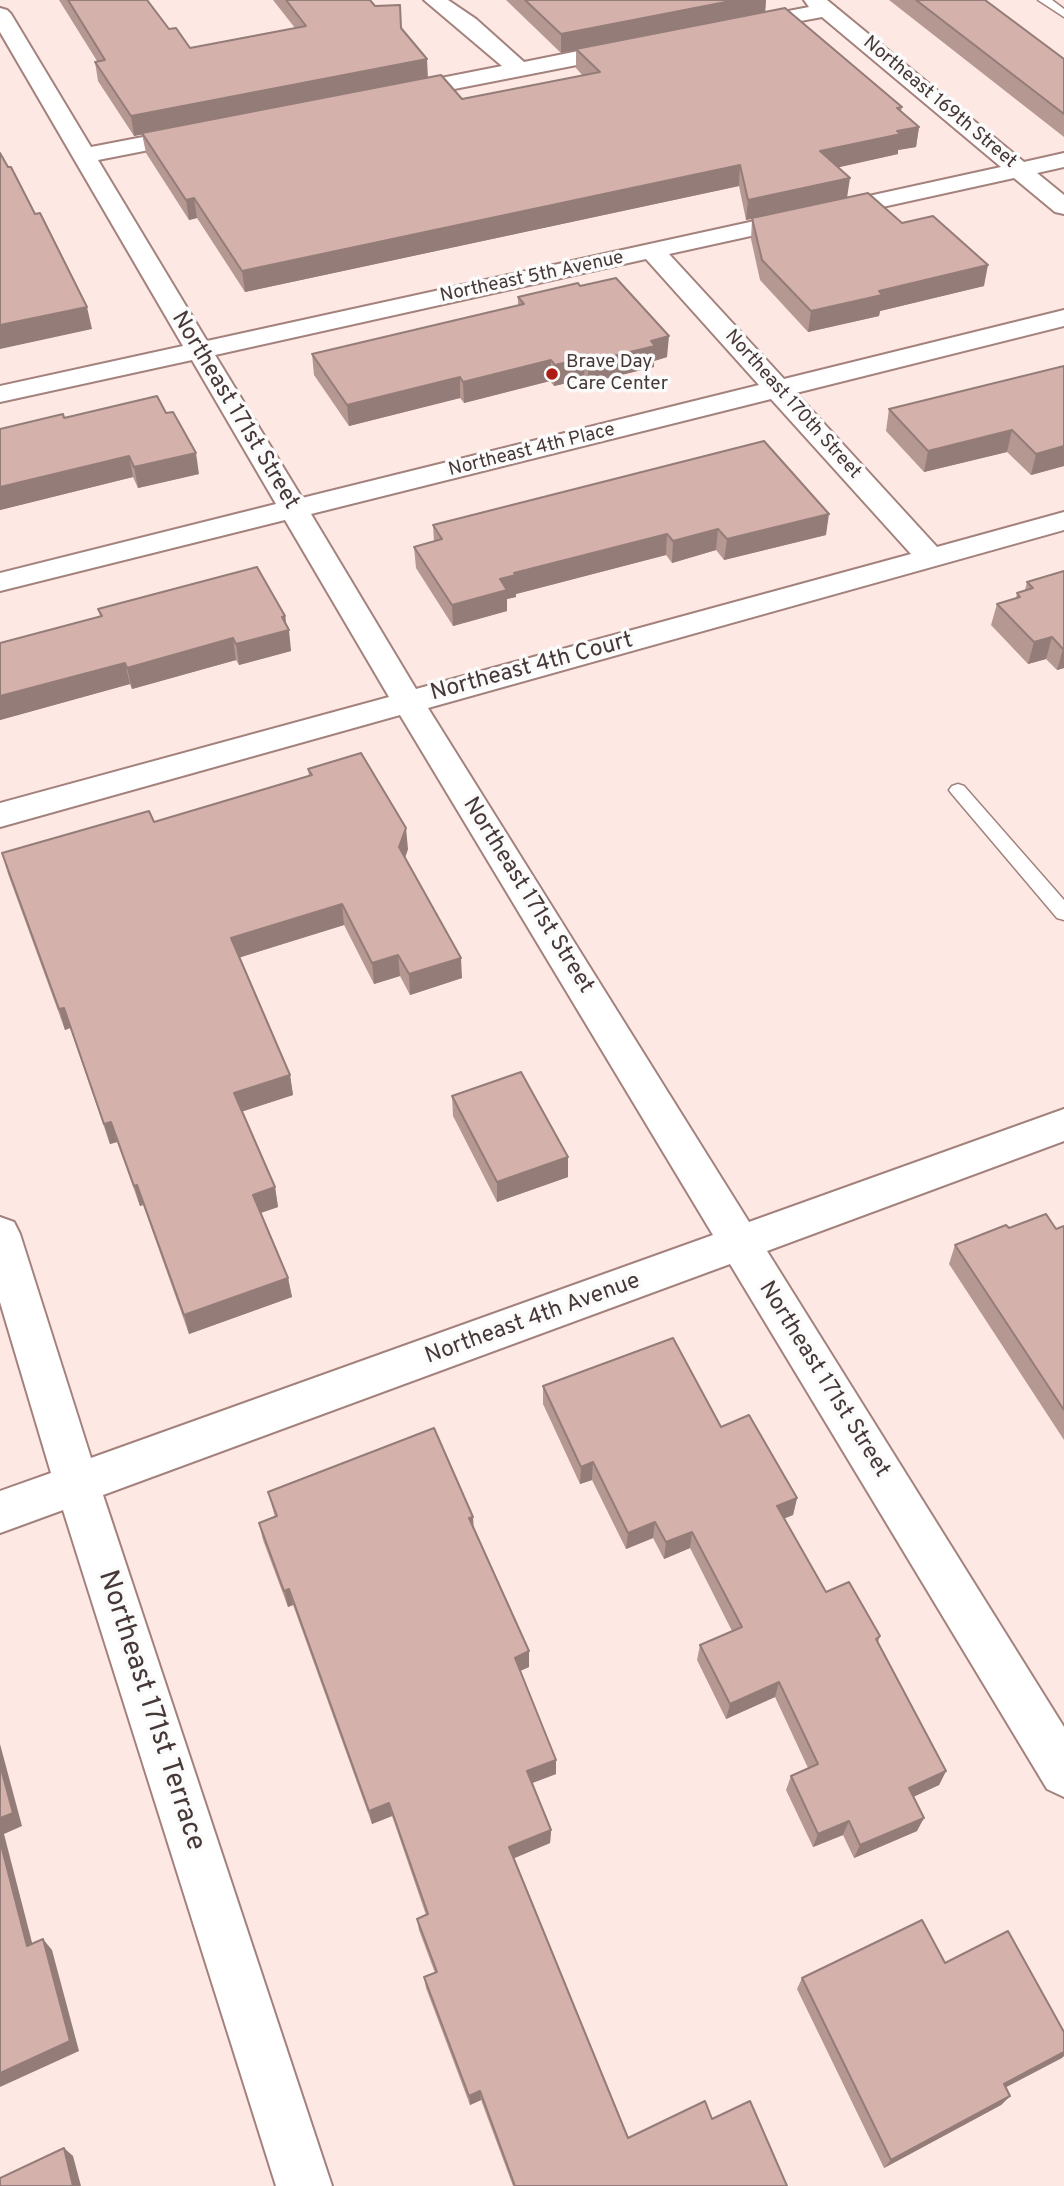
<!DOCTYPE html>
<style>
body{margin:0}
canvas{display:block;background:#fee8e4}
</style>
<canvas width="1064" height="2186"></canvas>
<script>
const context = document.querySelector('canvas').getContext('2d');
context.lineJoin = 'round';
function poly(rows) {
  const path = new Path2D();
  for (const r of rows) {
    path.moveTo(r[0], r[1]);
    for (let i = 2; i < r.length; i += 2) path.lineTo(r[i], r[i + 1]);
  }
  return path;
}
function trace(path, color, width, dash) {
  context.strokeStyle = color;
  context.lineWidth = width;
  context.lineCap = dash ? 'butt' : 'round';
  context.setLineDash(dash || []);
  context.stroke(path);
}
function fill(path, color) {
  context.fillStyle = color;
  context.fill(path, 'evenodd');
}
function drawText(font, color, halo, rows, align = 'center') {
  context.font = font + ' Overpass,sans-serif';
  context.lineWidth = 7;
  context.setLineDash([]);
  context.textBaseline = 'middle';
  context.strokeStyle = halo;
  context.fillStyle = color;
  for (const [text, x, y, turn = 0] of rows) {
    context.save();
    context.translate(x, y);
    context.rotate((+turn || 0) * Math.PI / 180);
    context.textAlign = isNaN(turn) ? turn : align;
    if (halo) context.strokeText(text, 0, 0);
    context.fillText(text, 0, 0);
    context.restore();
  }
}
const lane = poly([
 [1038,0,1052,0,1064,9,1064,17,1038,0],
 [958,784,964,786,1064,900,1064,920,1057,918,952,794,949,790,952,786,958,784]
]);
const street = poly([
 [424,0,448,0,476,19,524,62,628,41,636,43,639,48,636,53,628,55,398,100,390,98,387,93,390,88,502,66,424,0],
 [804,0,827,0,1024,162,1064,153,1064,167,1037,173,1064,195,1064,214,1055,212,1014,178,669,254,784,379,1064,310,1064,326,796,393,937,547,1064,512,1064,530,428,708,749,1222,1064,1109,1064,1141,767,1251,1064,1727,1064,1797,1047,1789,730,1264,103,1495,332,2186,276,2186,63,1510,0,1533,0,1491,51,1473,0,1302,0,1217,14,1222,20,1234,91,1458,713,1235,400,715,0,827,0,803,389,697,285,520,0,591,0,573,276,504,192,360,0,402,0,386,183,346,0,32,0,8,7,10,11,14,91,147,195,127,203,129,207,134,203,139,195,141,98,160,207,341,1001,167,822,17,742,32,734,31,731,26,734,21,742,20,809,7,804,0],
 [646,259,759,385,302,498,215,355,646,259],
 [771,399,911,554,416,689,311,514,771,399]
]);
trace(lane, '#a3827d', 3);
trace(street, '#a3827d', 4);
fill(lane, '#fff');
fill(street, '#fff');
fill(poly([
 [59,0,147,0,169,29,190,48,295,28,273,0,370,0,375,6,401,29,428,78,462,99,583,76,576,68,576,50,561,53,506,0,766,0,765,12,902,107,901,112,919,127,916,147,898,150,898,154,838,167,847,198,902,223,984,286,880,311,879,316,808,332,760,280,751,239,752,219,746,220,739,186,245,292,197,218,189,220,146,153,142,134,134,136,98,81,95,62,97,61],
 [889,0,985,0,1064,59,1064,137],
 [580,286,667,357,654,361,654,367,588,383,584,379,554,386,550,381,464,403,460,398,349,426,314,375,312,354,518,306,518,297],
 [1064,366,1064,466,1031,475,1007,452,924,472,886,431,889,409],
 [64,418,199,474,138,488,133,477,0,510,0,429],
 [764,441,826,535,724,560,716,550,672,563,666,555,516,594,516,597,507,599,507,611,453,626,416,568,414,547,434,542,433,525],
 [1064,571,1064,668,1057,670,1046,659,1028,664,991,625,997,604,1016,598,1017,593,1025,590,1027,582],
 [98,609,285,616,291,651,239,665,236,660,132,689,130,684,0,720,0,643,100,616],
 [308,769,408,849,405,858,462,978,410,995,400,976,374,984,344,925,240,957,290,1075,293,1095,242,1111,275,1187,278,1207,261,1213,288,1278,292,1297,189,1334,143,1205,140,1206,117,1142,110,1144,70,1028,65,1030,8,874,2,853,154,822,309,776],
 [452,1096,568,1177,497,1202,453,1116],
 [1064,1226,1064,1440,949,1264,955,1245,1009,1228,1056,1229],
 [543,1386,721,1427,797,1498,793,1515,784,1518,826,1592,880,1636,878,1643,946,1771,939,1785,913,1797,917,1831,854,1858,843,1835,813,1847,786,1790,791,1776,808,1768,775,1697,726,1719,697,1660,700,1645,732,1631,690,1548,664,1559,653,1538,626,1549,592,1480,580,1484,543,1404],
 [268,1492,473,1528,529,1651,529,1667,520,1671,556,1760,556,1774,532,1783,551,1830,550,1843,514,1858,628,2138,712,2119,787,2186,513,2186,481,2100,470,2105,426,1988,424,1977,435,1973,419,1930,417,1919,426,1915,392,1816,372,1824,293,1605,288,1607,263,1540,259,1523,275,1517],
 [945,1963,1064,2032,1064,2056,1005,2087,1010,2096,1001,2105,884,2168,797,1989,802,1978]
]), '#b69893');
fill(poly([
 [736,0,766,0,765,13,576,49,576,50,561,53,561,34],
 [427,59,428,79,134,136,131,116],
 [919,127,916,147,898,150,898,154,818,172,820,151],
 [740,165,739,186,245,292,242,271],
 [850,178,847,198,746,220,748,200],
 [194,198,197,218,189,220,186,200],
 [988,265,984,286,880,311,879,316,808,332,811,311,879,291],
 [87,307,92,329,0,349,0,325],
 [669,336,667,357,654,361,654,367,588,383,588,362,651,341],
 [585,358,584,379,554,386,555,365],
 [551,360,550,381,464,403,463,382],
 [460,377,460,398,349,426,347,405],
 [1012,430,1007,452,924,472,928,451],
 [1064,446,1064,466,1031,475,1036,454],
 [196,453,199,474,138,488,134,467],
 [129,456,133,477,0,510,0,487],
 [829,514,826,535,724,560,727,539],
 [718,529,716,550,672,563,673,541],
 [667,534,666,555,516,594,516,597,507,599,507,611,453,626,452,605,514,573],
 [285,616,287,630,289,630,291,651,239,665,236,644,282,617],
 [1052,637,1046,659,1028,664,1034,642],
 [233,638,236,660,132,689,127,668],
 [1063,649,1064,649,1064,668,1057,670],
 [125,663,130,684,0,720,0,696],
 [406,828,408,849,401,868,399,847],
 [342,904,344,925,235,959,231,938],
 [398,955,400,976,374,984,372,963],
 [461,958,462,978,410,995,409,974],
 [64,1008,70,1028,65,1030,59,1009],
 [290,1075,293,1095,238,1113,234,1093],
 [111,1122,117,1142,110,1144,104,1124],
 [568,1157,568,1177,497,1202,497,1182],
 [137,1185,143,1205,140,1206,134,1186],
 [275,1187,278,1207,257,1214,253,1195],
 [288,1278,292,1297,189,1334,184,1315],
 [593,1462,592,1480,580,1484,581,1467],
 [797,1498,793,1515,774,1523,777,1506],
 [473,1517,474,1533,469,1518],
 [655,1522,653,1538,626,1549,628,1533],
 [692,1532,690,1548,664,1559,666,1542],
 [289,1589,293,1605,288,1607,284,1591],
 [529,1651,529,1667,515,1673,515,1658],
 [779,1682,775,1697,726,1719,730,1704],
 [0,1744,22,1826,4,1834,36,1958,27,1946,0,1841],
 [556,1760,556,1774,527,1785,527,1771],
 [946,1771,939,1785,902,1802,909,1788],
 [389,1803,392,1816,372,1824,369,1811],
 [924,1818,917,1831,854,1858,860,1845],
 [849,1821,843,1835,813,1847,818,1834],
 [551,1830,550,1843,510,1860,509,1847],
 [43,1939,52,1950,79,2051,0,2087,0,2073],
 [1064,2052,1064,2056,1062,2058,995,2093,1004,2084],
 [480,2091,481,2100,470,2105,469,2096],
 [1010,2096,1001,2105,884,2168,891,2160],
 [64,2148,73,2156,81,2186,73,2186]
]), '#947c78');
const building = poly([
 [68,0,147,0,169,29,176,28,190,48,306,26,286,0,370,0,375,6,400,5,401,28,427,59,131,116,95,62,105,60,68,0],
 [525,0,736,0,561,34,525,0],
 [916,0,985,0,1064,59,1064,114,916,0],
 [785,8,902,107,897,108,919,127,897,131,901,134,820,151,850,178,748,200,740,165,242,271,194,198,186,200,142,133,441,75,462,99,600,72,576,49,785,8],
 [0,153,8,167,11,167,35,214,40,213,87,307,0,325,0,153],
 [868,193,902,223,933,216,988,265,879,291,882,295,811,311,762,260,752,218,868,193],
 [616,278,669,336,651,341,655,346,588,362,585,358,555,365,551,360,463,382,460,377,347,405,312,354,524,304,518,297,578,283,580,286,616,278],
 [1064,366,1064,446,1036,454,1012,430,928,451,889,409,1064,366],
 [157,396,166,413,173,412,196,453,134,467,129,456,0,487,0,429,63,414,64,418,157,396],
 [764,441,829,514,727,539,718,529,673,541,667,534,514,573,516,575,500,579,507,590,452,605,414,547,442,539,433,525,764,441],
 [257,567,285,616,282,617,289,630,236,644,233,638,127,668,125,663,0,696,0,643,102,616,98,609,257,567],
 [1064,571,1064,649,1063,649,1052,637,1034,642,997,604,1020,597,1017,593,1033,588,1027,582,1064,571],
 [361,753,406,828,399,847,461,958,409,974,398,955,372,963,342,904,231,938,290,1075,234,1093,275,1187,253,1195,288,1278,184,1315,137,1185,134,1186,111,1122,104,1124,64,1008,59,1009,2,853,149,811,154,822,312,775,308,769,361,753],
 [521,1072,568,1157,497,1182,452,1096,521,1072],
 [1046,1214,1056,1229,1064,1226,1064,1410,955,1245,1006,1225,1009,1228,1046,1214],
 [673,1338,721,1427,749,1415,797,1498,777,1506,826,1592,849,1582,880,1636,876,1639,946,1771,909,1788,924,1818,860,1845,849,1821,818,1834,791,1776,818,1764,779,1682,730,1704,700,1645,742,1627,692,1532,666,1542,655,1522,628,1533,593,1462,581,1467,543,1386,673,1338],
 [434,1428,473,1517,469,1518,529,1651,515,1658,556,1760,527,1771,551,1830,509,1847,628,2138,705,2101,712,2119,750,2101,787,2186,515,2186,480,2091,469,2096,424,1977,437,1972,417,1919,428,1914,389,1803,369,1811,289,1589,284,1591,259,1523,277,1516,268,1492,434,1428],
 [0,1765,13,1813,0,1818,0,1765],
 [0,1841,27,1946,43,1939,70,2041,0,2073,0,1841],
 [922,1920,945,1963,1008,1931,1064,2032,1064,2052,1004,2084,1010,2096,891,2160,802,1978,922,1920],
 [64,2148,73,2186,0,2186,0,2178,64,2148]
]);
fill(building, '#d4b1ab');
trace(building, '#947c78', 2);
for (const [x, y, r, color] of [
 [552,374,7,"#ad1d15"]
]) {
  const dot = new Path2D();
  dot.arc(x, y, r, 0, 2 * Math.PI);
  context.fillStyle = color;
  context.fill(dot);
  trace(dot, '#fbfbfb', 2.5);
}
drawText('19px', '#463836', '#fbfbfb', [
 ["Northeast 169th Street",939,103,40],
 ["Northeast 5th Avenue",532,278,-12],
 ["Northeast 170th Street",792,405,48],
 ["Northeast 4th Place",532,451,-14]
]);
drawText('19px', '#463836', '#fbfbfb', [
 ["Brave Day",566,363],
 ["Care Center",566,385]
], 'left');
drawText('23px', '#463836', '#fbfbfb', [
 ["Northeast 171st Street",234,411,59],
 ["Northeast 4th Court",532,668,-15],
 ["Northeast 171st Street",527,896,58],
 ["Northeast 4th Avenue",533,1320,-20],
 ["Northeast 171st Street",823,1380,58]
]);
drawText('28px', '#463836', '#fbfbfb', [
 ["Northeast 171st Terrace",150,1711,72]
]);
</script>
